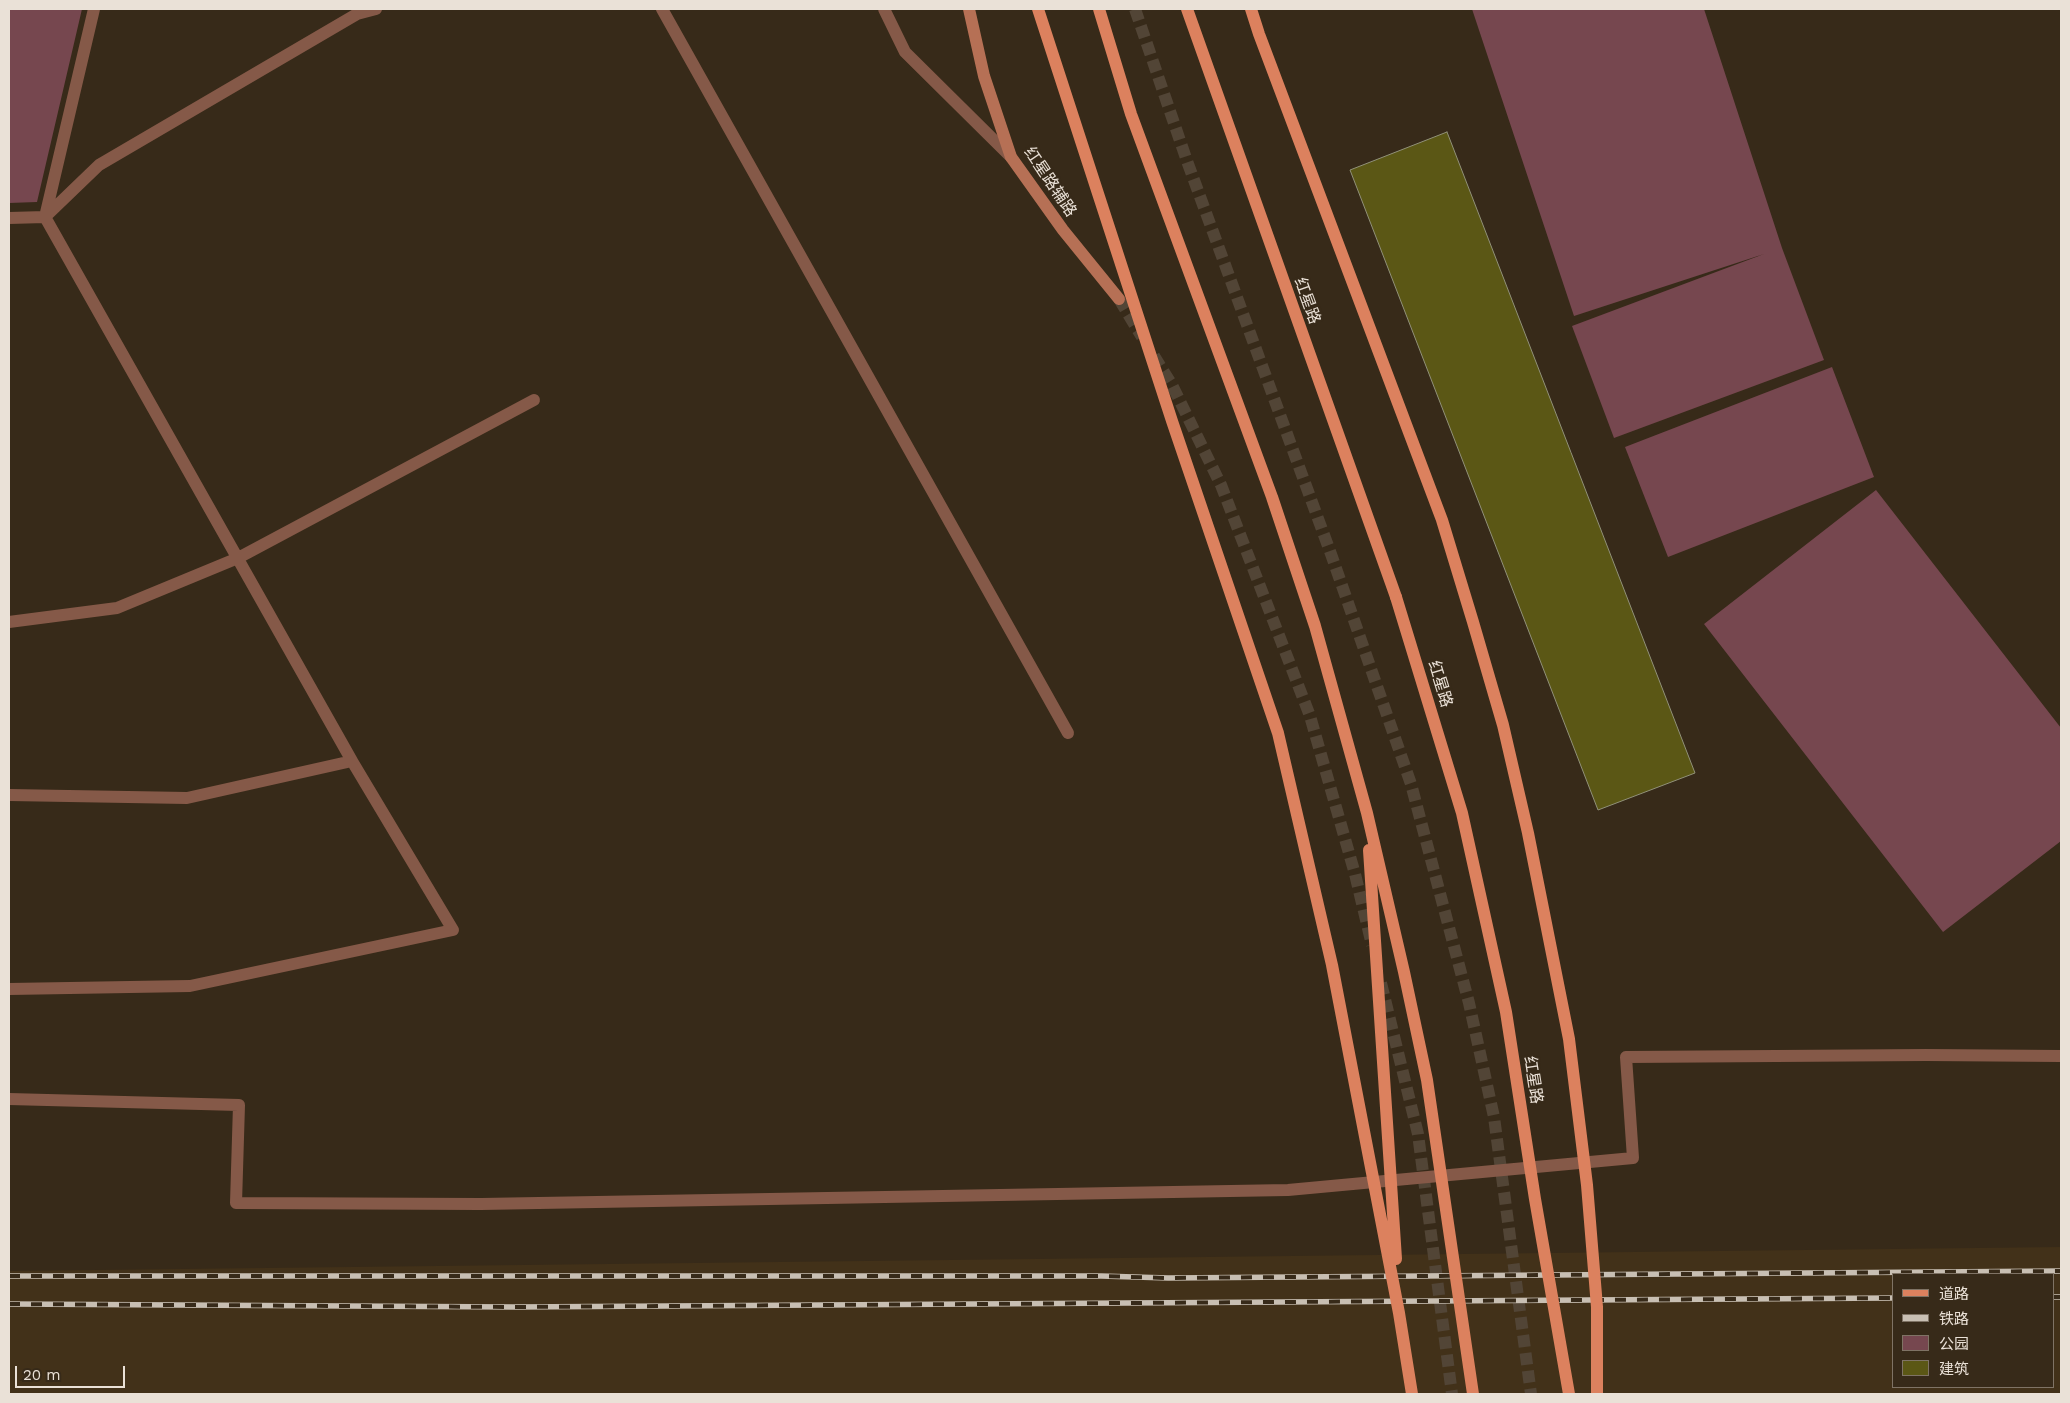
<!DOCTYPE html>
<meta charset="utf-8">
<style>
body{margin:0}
#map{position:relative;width:2070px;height:1403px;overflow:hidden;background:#372a19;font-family:"Work Sans","Noto Sans SC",sans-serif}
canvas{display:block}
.frame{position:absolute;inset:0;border:10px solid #eae1d7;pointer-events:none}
.legend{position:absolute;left:1892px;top:1273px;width:162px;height:115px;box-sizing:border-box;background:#372a19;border:1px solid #7f7365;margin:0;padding:6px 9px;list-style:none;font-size:15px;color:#eae1d7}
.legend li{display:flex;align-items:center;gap:10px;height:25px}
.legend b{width:25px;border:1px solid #7f7365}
.scale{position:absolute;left:15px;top:1366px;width:110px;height:22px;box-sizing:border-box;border:2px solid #eae1d7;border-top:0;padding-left:6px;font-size:15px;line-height:18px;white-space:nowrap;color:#eae1d7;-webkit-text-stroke:4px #372a19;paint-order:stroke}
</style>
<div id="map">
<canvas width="2070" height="1403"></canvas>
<div class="frame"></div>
<ul class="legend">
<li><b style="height:6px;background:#dc815e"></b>道路</li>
<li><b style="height:6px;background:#c8bfb3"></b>铁路</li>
<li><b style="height:14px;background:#76474f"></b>公园</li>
<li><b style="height:14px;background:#5b5715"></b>建筑</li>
</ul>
<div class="scale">20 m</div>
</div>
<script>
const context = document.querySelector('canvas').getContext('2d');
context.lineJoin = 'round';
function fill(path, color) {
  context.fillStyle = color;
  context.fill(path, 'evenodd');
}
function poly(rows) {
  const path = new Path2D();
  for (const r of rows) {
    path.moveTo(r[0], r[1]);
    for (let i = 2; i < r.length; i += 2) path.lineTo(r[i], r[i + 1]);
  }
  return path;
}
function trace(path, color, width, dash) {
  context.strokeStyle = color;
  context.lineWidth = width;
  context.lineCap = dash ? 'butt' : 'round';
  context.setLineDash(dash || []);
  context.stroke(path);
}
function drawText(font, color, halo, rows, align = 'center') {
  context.font = font + ' "Work Sans","Noto Sans SC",sans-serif';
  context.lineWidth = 5;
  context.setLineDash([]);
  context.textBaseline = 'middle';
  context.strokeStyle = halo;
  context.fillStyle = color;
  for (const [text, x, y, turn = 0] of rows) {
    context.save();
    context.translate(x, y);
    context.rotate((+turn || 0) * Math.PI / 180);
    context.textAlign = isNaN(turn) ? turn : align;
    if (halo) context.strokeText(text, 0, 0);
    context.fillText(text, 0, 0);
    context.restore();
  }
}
fill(poly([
 [2061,1247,2061,1394,9,1394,9,1271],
 [1894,1274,2054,1274,2054,1387,1894,1387]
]), '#423119');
fill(poly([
 [9,9,82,9,37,202,9,203],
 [1472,9,1704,9,1782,248,1824,360,1614,438,1572,326,1764,254,1574,316],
 [1832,367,1874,477,1668,557,1625,447],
 [1876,490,2061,728,2061,841,1943,932,1704,624]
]), '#76474f');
const building = poly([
 [1447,132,1695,773,1598,810,1350,170,1447,132]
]);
fill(building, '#5b5715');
trace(building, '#919179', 1);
trace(poly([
 [1135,9,1187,161,1331,554,1411,784,1469,1003,1494,1117,1531,1394],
 [1119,299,1142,337],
 [1154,356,1172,385,1221,485,1310,716,1355,874,1372,945],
 [1381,983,1418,1134,1452,1394]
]), '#524536', 12, [12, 6]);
trace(poly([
 [662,9,1068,733],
 [884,9,905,52,1011,157],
 [9,218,45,217,94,9],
 [9,622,117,608,238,558,534,400],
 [9,795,187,798,352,761,45,217,99,165,357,14,376,9],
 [9,989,190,986,453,930,352,761],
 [9,1099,239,1105,236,1203,481,1204,1288,1190,1633,1158,1626,1057,1926,1055,2061,1056]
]), '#855948', 12);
trace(poly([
 [969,9,984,76,1011,157,1063,230,1119,299]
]), '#b67055', 12);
trace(poly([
 [1187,9,1396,597]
]), '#dc815e', 12);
const rail = poly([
 [9,1276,1101,1276,1168,1278,2061,1271],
 [2054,1297,2061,1297],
 [9,1304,515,1307,1894,1298]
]);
trace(rail, '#c8bfb3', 5.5);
trace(rail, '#372a19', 4, [11]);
trace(poly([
 [1038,9,1172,421,1278,733,1332,965,1399,1313,1412,1394],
 [1099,9,1131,114,1272,497,1315,626,1367,813,1404,972,1427,1080,1473,1394],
 [1251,9,1259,34,1442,520,1473,622,1503,725,1528,833,1569,1039,1587,1185,1597,1307,1597,1394],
 [1396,597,1462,813,1506,1012,1535,1199,1569,1394],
 [1369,850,1396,1259]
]), '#dc815e', 12);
drawText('16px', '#eae1d7', '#372a19', [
 ["红星路辅路",1050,182,56],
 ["红星路",1307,301,70],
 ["红星路",1440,684,73],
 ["红星路",1533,1080,81]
]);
</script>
